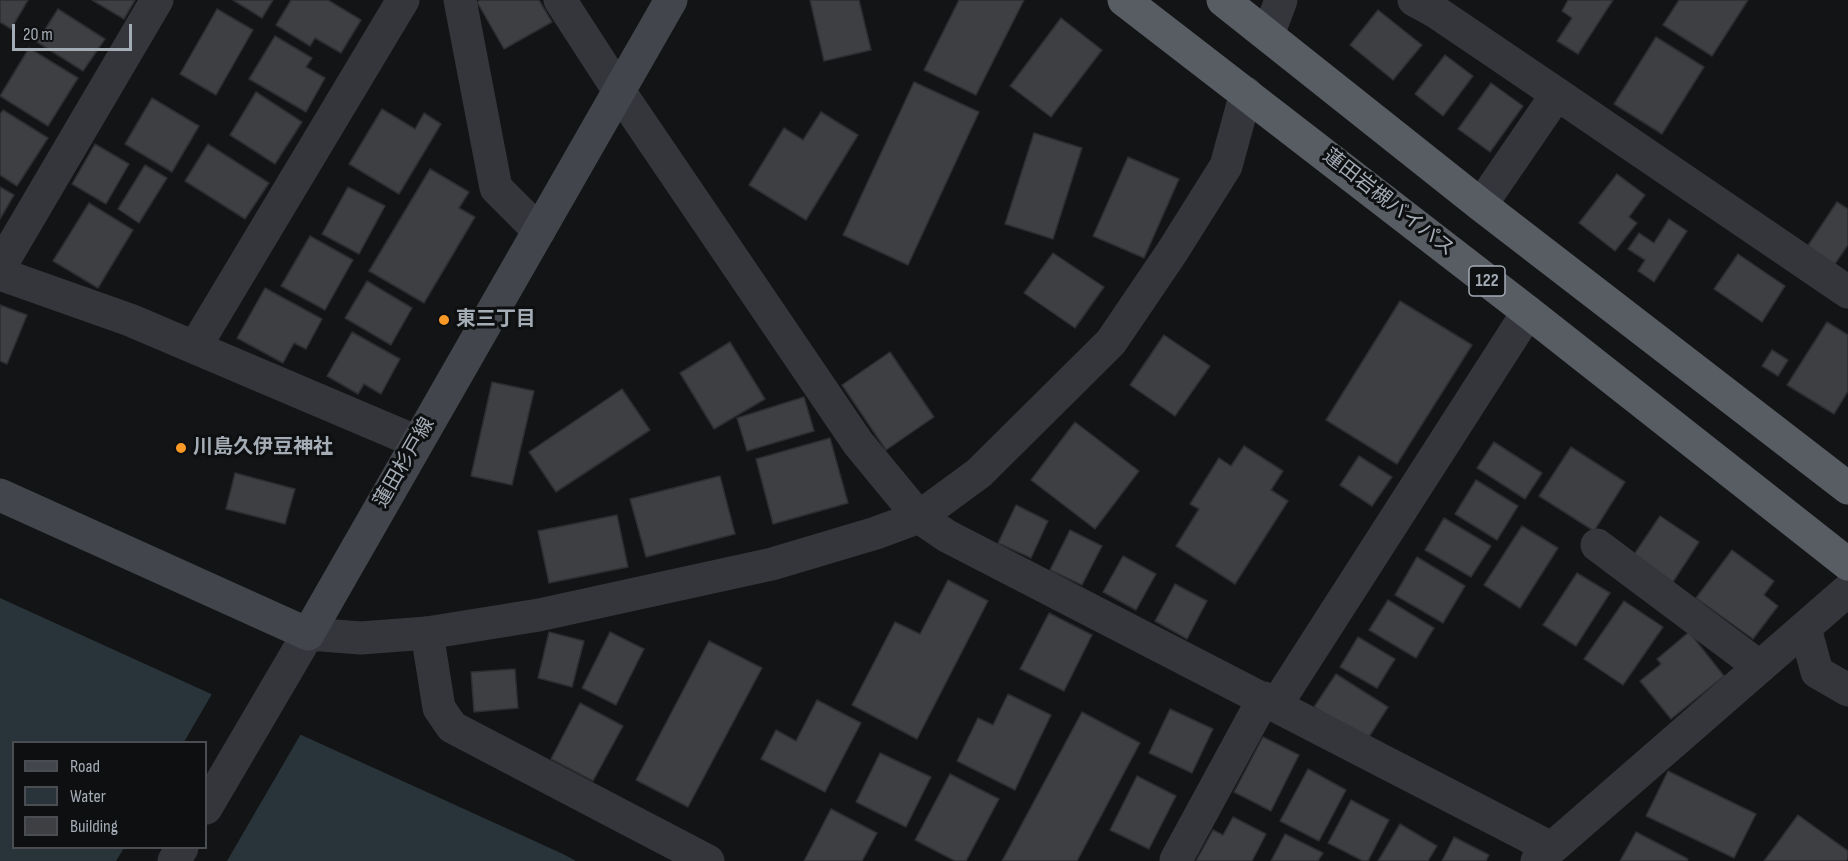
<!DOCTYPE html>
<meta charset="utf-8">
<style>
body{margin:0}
#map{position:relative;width:1848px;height:861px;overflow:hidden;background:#131415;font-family:"Sofia Sans Condensed",sans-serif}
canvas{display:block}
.legend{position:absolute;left:12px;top:741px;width:195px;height:108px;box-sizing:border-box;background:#0e0f10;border:2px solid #4a4e52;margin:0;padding:8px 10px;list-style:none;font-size:18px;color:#a4acb6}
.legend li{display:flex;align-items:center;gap:12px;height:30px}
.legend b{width:30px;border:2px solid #4a4e52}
.scale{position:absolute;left:12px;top:24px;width:120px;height:27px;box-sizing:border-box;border:3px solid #a4acb6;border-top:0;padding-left:8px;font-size:18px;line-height:21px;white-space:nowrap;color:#a4acb6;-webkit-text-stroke:4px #0e0f10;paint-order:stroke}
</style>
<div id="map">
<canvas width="1848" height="861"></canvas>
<ul class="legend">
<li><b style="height:8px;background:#42454b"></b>Road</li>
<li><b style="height:16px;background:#29343a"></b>Water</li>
<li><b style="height:16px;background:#3d3f42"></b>Building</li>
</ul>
<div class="scale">20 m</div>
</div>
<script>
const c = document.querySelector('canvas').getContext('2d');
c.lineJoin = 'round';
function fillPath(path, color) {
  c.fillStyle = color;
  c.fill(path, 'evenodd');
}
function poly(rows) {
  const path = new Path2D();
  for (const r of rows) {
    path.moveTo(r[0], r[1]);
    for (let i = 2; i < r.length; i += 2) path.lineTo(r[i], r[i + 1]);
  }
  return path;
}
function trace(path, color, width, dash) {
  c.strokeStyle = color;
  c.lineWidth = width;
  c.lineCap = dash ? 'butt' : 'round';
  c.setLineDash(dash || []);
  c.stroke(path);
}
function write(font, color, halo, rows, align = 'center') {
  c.font = font + ' "Sofia Sans Condensed","Noto Sans JP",sans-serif';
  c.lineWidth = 6;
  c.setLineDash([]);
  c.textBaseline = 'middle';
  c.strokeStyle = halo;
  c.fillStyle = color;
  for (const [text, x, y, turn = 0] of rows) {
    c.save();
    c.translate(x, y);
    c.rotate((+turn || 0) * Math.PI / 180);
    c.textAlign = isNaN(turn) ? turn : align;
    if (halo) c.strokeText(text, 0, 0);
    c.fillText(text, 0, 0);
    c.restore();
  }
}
const water = poly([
 [0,598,563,854,576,861,0,861],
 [14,742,206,742,206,848,14,848]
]);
const pier = poly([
 [213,692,302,732,227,861,116,861,124,848,206,848,206,742,184,742]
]);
const building = poly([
 [0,0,28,0,11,29,0,22,0,0],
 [92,0,135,0,124,19,92,0],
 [233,0,273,0,262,18,233,0],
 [291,0,328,0,361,20,341,53,315,38,310,46,276,25,291,0],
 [480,0,539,0,552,22,504,49,477,2,480,0],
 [810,0,859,0,871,50,824,61,810,0],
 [959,0,1024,0,976,95,924,70,959,0],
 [1568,0,1613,0,1578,54,1557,41,1572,18,1562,11,1568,0],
 [1679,0,1748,0,1712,56,1663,25,1679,0],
 [58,9,105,39,83,71,37,42,58,9],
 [217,9,253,30,216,95,180,74,217,9],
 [1378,10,1422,45,1393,80,1350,45,1378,10],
 [1061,18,1102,50,1051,117,1010,86,1061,18],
 [275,36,312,58,306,67,325,78,306,112,249,79,275,36],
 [1656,37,1704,67,1662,134,1614,104,1656,37],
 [29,48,78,78,48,126,0,96,29,48],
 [1445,55,1473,76,1443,116,1415,94,1445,55],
 [914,82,979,112,908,265,843,235,914,82],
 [1491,83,1523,106,1490,152,1458,129,1491,83],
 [256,92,302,122,275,164,230,135,256,92],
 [152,98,199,126,172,172,125,144,152,98],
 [382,109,415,129,424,113,441,124,399,194,349,164,382,109],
 [3,110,48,138,17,186,0,175,0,114,3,110],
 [821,112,858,135,806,220,749,185,784,128,803,140,821,112],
 [1034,133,1082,148,1053,239,1005,224,1034,133],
 [95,144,129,164,106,204,72,184,95,144],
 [208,144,269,183,245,219,185,181,208,144],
 [1128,157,1179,179,1144,258,1093,236,1128,157],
 [145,165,167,178,139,223,118,209,145,165],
 [430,169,469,192,459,208,475,217,424,303,369,271,430,169],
 [1617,174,1645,195,1629,217,1637,223,1615,251,1579,223,1617,174],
 [0,187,14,195,0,219,0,187],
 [348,187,385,206,359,254,322,234,348,187],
 [1837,202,1848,209,1848,245,1830,271,1803,253,1837,202],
 [89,203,133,230,98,288,53,261,89,203],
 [1669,219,1687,231,1654,282,1638,271,1645,260,1628,249,1639,233,1654,243,1669,219],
 [310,236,353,260,325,310,281,286,310,236],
 [1053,253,1104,287,1075,328,1024,293,1053,253],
 [1738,254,1785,286,1762,322,1714,289,1738,254],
 [367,281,412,308,391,345,345,318,367,281],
 [265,288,322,319,306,349,294,343,283,363,237,338,265,288],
 [1400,301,1472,345,1397,464,1326,420,1400,301],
 [0,305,27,315,7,364,0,361,0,305],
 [1827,322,1848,335,1848,391,1834,414,1787,385,1827,322],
 [352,332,400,359,381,394,364,384,358,394,327,376,352,332],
 [1164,335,1210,366,1175,416,1130,385,1164,335],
 [730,342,765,399,714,429,680,373,730,342],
 [1772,350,1788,360,1778,376,1762,366,1772,350],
 [890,352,934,417,886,450,842,385,890,352],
 [492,382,534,391,512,485,471,476,492,382],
 [622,389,650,430,556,492,529,452,622,389],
 [804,397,814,431,747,451,737,418,804,397],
 [1075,422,1139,471,1095,529,1031,480,1075,422],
 [830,438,848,503,773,524,756,459,830,438],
 [1494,442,1542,473,1525,499,1477,468,1494,442],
 [1244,446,1283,471,1271,490,1288,501,1235,584,1176,546,1199,509,1190,504,1219,458,1231,466,1244,446],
 [1571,447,1625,482,1594,531,1539,496,1571,447],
 [1359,456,1392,477,1372,506,1340,485,1359,456],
 [235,473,295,489,285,524,226,509,235,473],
 [720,476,735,534,646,557,630,499,720,476],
 [1476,480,1518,506,1497,540,1455,514,1476,480],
 [1016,505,1048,521,1031,558,998,543,1016,505],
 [617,515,628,567,549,583,538,531,617,515],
 [1660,516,1699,542,1673,582,1633,556,1660,516],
 [1444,518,1491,546,1471,577,1425,550,1444,518],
 [1522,526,1558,548,1520,608,1484,585,1522,526],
 [1070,530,1102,546,1082,585,1050,570,1070,530],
 [1732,550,1774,581,1764,595,1778,606,1753,639,1696,598,1732,550],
 [1123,556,1156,574,1136,610,1103,592,1123,556],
 [1417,557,1465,586,1443,623,1395,595,1417,557],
 [1577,573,1610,593,1576,646,1543,625,1577,573],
 [948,580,988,601,917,739,852,705,895,622,920,634,948,580],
 [1175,584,1207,601,1187,639,1155,621,1175,584],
 [1388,600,1434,628,1416,658,1369,630,1388,600],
 [1624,601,1663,627,1623,685,1584,659,1624,601],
 [1049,613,1092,635,1064,691,1020,669,1049,613],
 [549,632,584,641,572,687,538,678,549,632],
 [610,632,644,649,616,705,582,688,610,632],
 [1689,632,1724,676,1671,719,1640,681,1661,664,1657,659,1689,632],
 [1358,637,1395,659,1377,688,1340,667,1358,637],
 [709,641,762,668,688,807,636,780,709,641],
 [515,669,518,708,474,712,471,672,515,669],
 [1336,674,1388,707,1367,740,1314,707,1336,674],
 [1008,694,1051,715,1015,790,957,761,978,718,993,725,1008,694],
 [817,700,861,723,825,792,761,759,776,730,796,741,817,700],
 [580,703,623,726,593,781,551,759,580,703],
 [1170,709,1213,729,1192,773,1149,753,1170,709],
 [1082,712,1140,743,1077,861,1002,861,1082,712],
 [1263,737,1299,755,1271,811,1234,792,1263,737],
 [880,753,931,777,906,827,856,802,880,753],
 [1308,769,1346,790,1319,841,1280,821,1308,769],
 [1668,771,1756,814,1734,858,1646,816,1668,771],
 [950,774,999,799,966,861,955,861,915,840,950,774],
 [1137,776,1176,796,1149,849,1110,830,1137,776],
 [1351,800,1389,820,1368,861,1363,861,1328,843,1351,800],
 [831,809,877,833,862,861,804,861,831,809],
 [1798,815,1848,851,1848,858,1846,861,1764,861,1798,815],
 [1233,817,1266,834,1252,861,1196,861,1213,830,1223,835,1233,817],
 [1400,824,1437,846,1428,861,1378,861,1400,824],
 [1636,832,1688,859,1687,861,1620,861,1636,832],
 [1285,834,1323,853,1318,861,1271,861,1285,834],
 [1454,837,1489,855,1486,861,1442,861,1454,837]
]);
const minor = poly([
 [460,0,496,188,539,231],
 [560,0,619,91,858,443,919,517,947,536,1551,848],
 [1414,0,1436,12,1557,94,1848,292],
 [1481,205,1557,94],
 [0,267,157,0],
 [0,274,130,320,417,442],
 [195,347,403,0],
 [1597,545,1760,667],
 [1805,628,1817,672,1848,690],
 [427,633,439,708,452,727,708,861],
 [1276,705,1528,312],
 [1177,861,1176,860,1264,698],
 [1537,861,1848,590]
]);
const tertiary = poly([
 [1268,35,1281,0],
 [206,808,308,634,361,638,427,633,539,615,772,564,876,533,919,517,979,473,1111,342,1172,252,1226,166,1246,93],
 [174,861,182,848]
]);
const secondary = poly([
 [0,495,308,634,671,0]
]);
const trunk = poly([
 [1124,0,1528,312,1848,564],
 [1223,0,1481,205,1848,488]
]);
const markers = [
 [444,320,6,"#fb9926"],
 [181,448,6,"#fb9926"]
];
const shields = [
 [1487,281,36]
];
const shieldNames = [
 ["122",1487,281]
];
const streetNames = [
 ["蓮田岩槻バイパス",1388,203,38],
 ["蓮田杉戸線",405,463,-60]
];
const poiNames = [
 ["東三丁目",456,320],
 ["川島久伊豆神社",193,448]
];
fillPath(water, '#29343a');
fillPath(pier, '#131415');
fillPath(building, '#3d3f42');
trace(building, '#2d2e31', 1.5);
trace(minor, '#34363b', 33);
trace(tertiary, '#34363b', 33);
trace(secondary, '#42454b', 33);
trace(trunk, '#585c63', 33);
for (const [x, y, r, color] of markers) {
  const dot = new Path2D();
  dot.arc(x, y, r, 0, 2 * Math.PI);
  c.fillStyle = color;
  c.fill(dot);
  trace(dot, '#0e0f10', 2);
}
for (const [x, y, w] of shields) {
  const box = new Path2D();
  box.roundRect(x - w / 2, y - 15, w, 30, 4.5);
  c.fillStyle = '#0e0f10';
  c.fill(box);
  trace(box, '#a4acb6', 1.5);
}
write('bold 18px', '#a4acb6', null, shieldNames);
write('20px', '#a4acb6', '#0e0f10', streetNames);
write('bold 20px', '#a4acb6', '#0e0f10', poiNames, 'left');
</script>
